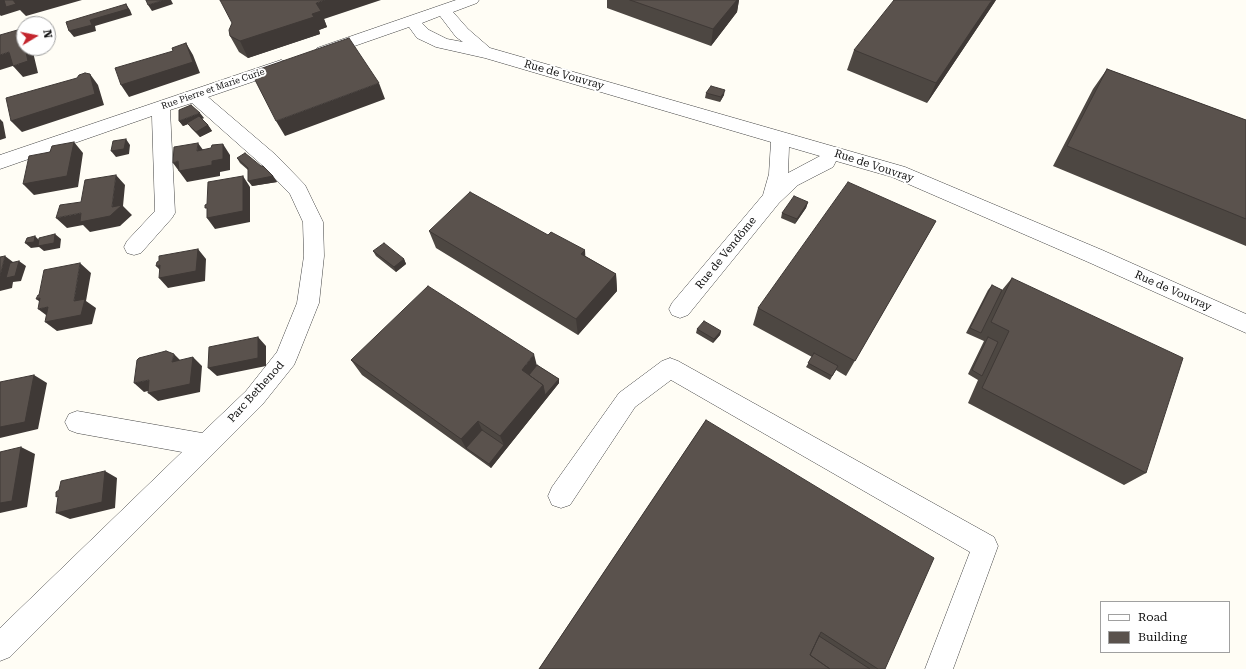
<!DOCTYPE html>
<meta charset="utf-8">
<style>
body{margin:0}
#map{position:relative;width:1246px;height:669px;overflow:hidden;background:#fffdf5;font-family:"Roboto Serif",serif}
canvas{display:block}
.legend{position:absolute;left:1100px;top:601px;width:130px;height:52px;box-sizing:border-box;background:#fff;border:1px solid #a0a0a0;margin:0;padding:5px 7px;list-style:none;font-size:12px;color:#111}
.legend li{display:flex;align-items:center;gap:8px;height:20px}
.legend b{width:20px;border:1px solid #a0a0a0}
.north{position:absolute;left:16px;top:16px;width:40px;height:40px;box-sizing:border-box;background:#fff;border:1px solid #a0a0a0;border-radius:50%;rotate:80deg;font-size:11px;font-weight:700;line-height:16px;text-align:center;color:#111}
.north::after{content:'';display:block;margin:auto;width:14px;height:18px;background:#c4262e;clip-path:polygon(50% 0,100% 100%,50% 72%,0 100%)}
</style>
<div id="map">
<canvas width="1246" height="669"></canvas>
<ul class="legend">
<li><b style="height:5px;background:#fff"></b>Road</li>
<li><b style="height:11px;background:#5a524d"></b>Building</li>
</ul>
<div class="north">N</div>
</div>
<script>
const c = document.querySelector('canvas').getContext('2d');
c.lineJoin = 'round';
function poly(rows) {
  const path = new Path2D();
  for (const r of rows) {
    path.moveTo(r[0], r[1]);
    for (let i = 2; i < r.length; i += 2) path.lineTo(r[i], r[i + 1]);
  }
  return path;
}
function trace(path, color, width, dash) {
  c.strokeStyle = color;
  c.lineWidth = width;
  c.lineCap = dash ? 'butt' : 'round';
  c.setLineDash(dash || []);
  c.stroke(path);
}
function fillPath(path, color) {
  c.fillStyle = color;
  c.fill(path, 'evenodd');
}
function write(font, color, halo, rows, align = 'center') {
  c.font = font + ' "Roboto Serif",serif';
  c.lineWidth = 4;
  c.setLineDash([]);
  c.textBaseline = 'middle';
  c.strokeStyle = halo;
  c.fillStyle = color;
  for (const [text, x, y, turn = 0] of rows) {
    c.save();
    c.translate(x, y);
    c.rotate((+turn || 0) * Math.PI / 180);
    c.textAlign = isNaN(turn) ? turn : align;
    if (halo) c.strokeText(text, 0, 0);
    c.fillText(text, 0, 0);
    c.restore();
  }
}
const minor = poly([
 [456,0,479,0,477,3,453,12,468,29,490,48,905,167,1102,250,1246,314,1246,333,1088,262,892,177,836,161,833,167,798,185,779,203,688,315,680,318,672,315,669,309,672,303,763,195,769,174,771,142,485,58,436,47,417,38,409,27,323,57,317,56,315,52,317,48,456,0],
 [440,16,456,37,463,42,447,39,429,30,422,23,440,16],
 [789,147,820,156,788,173,789,147],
 [281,60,287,62,289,66,287,70,208,97,276,155,305,185,323,222,324,256,319,303,297,358,294,365,262,405,10,657,0,661,0,628,182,452,77,433,69,430,65,422,69,414,77,411,202,433,246,391,277,352,297,303,304,256,303,222,290,194,262,165,192,103,170,110,175,213,172,218,141,253,134,255,127,253,124,247,127,241,155,211,152,116,0,169,0,155,281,60],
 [670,358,678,361,994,537,998,546,953,669,925,669,970,552,671,380,635,407,570,505,561,508,552,505,548,496,552,487,619,393,662,361,670,358]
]);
const wall = poly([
 [607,0,739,0,737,12,711,46,607,8],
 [996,0,927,103,847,70,854,50],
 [324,19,327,27,319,30,320,34,248,58,239,52,230,36,232,23],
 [1107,69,1246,120,1246,246,1053,166,1093,89],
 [706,93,724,95,720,102,705,98],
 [204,118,202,119,208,125,212,131,200,137,191,128,188,124,183,126,179,121],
 [237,158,261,166,273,176,277,182,252,186,248,170,240,163],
 [808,202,806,208,795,224,781,218,782,213],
 [936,221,846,376,836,370,830,380,806,367,812,357,753,325,758,308],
 [429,231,548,235,585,250,585,256,616,274,617,291,578,335,436,248],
 [373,251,404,259,406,264,396,272,376,256],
 [1012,278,1146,473,1124,485,968,403,978,380,968,374,984,341,966,333,988,290,992,285,1002,290],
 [697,329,721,331,720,335,713,343,696,333],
 [351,360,537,365,559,379,559,383,491,468,362,375],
 [706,420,885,669,539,669]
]);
const shadedWall = poly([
 [0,0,82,0,26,16,20,10,1,16,0,15],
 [164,0,171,0,173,4,152,11,148,5],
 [325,0,381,0,324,19,327,27,319,30,320,34,248,58,240,41,312,14,316,3],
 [737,0,739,0,737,12,711,46,713,29],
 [992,0,996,0,927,103,936,83],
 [126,4,130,10,132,15,95,26,96,31,74,37,69,31,90,20],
 [21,29,24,33,24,43],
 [186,43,193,55,200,73,129,97,121,85],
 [25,48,32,48,38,73,23,77,13,66],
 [9,52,19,64,0,70,0,55],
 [90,74,98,85,104,105,22,132,11,121],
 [379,83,385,99,285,136,276,121],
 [725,90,724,95,720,102,721,97],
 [200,113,204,118,188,124,187,123,188,124,183,126,179,121],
 [0,119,3,122,6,138,0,140],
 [208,125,212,131,200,137,196,132],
 [126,139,130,145,129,154,116,157,111,151],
 [74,142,83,153,78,187,34,195,23,184],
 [198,143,206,154,197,151],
 [223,144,230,155,230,170,220,172,220,176,187,182,173,163,178,161,212,161],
 [116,175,125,185,123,206,132,215,120,226,90,232,83,225,67,228,56,218,112,207],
 [243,176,250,187,250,222,215,229,207,218],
 [273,176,277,182,252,186,248,181],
 [808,202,806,208,795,224,797,219],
 [55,234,61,239,60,248,44,251,39,247,31,248,25,243,35,236,41,242],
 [198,249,206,259,205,281,168,288,159,278],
 [585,250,586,268,581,254],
 [5,256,17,265,19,261,26,266,21,281,13,282,12,288,0,291,0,276],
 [404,259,406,264,396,272,394,267],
 [80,263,91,273,86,301,96,308,92,324,57,331,45,322,74,301],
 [160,265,166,276,156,266],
 [616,274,617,291,578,335,576,319],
 [40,298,49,308,50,318,38,309,47,307,36,299],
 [721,331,720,335,713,343,714,339],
 [258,337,266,346,266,366,217,376,208,368],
 [174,354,183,363,172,362],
 [534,354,538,370,527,383,522,370],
 [193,357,202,366,200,392,158,401,148,393],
 [34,375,47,383,38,429,0,438,0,427],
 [559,379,559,383,491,468,489,464,504,445,500,436,543,385],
 [149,380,160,388,144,392,134,383],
 [478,421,484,434,466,448,468,452,461,439],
 [21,447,35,454,27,507,0,513,0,503],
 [105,471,117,478,115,508,70,519,56,513]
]);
const building = poly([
 [4,0,13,0,16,4,6,7,4,0],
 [146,0,164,0,148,5,146,0],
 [220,0,325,0,316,3,321,11,312,14,314,17,240,41,230,36,229,30,232,23,220,0],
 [630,0,737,0,713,29,630,0],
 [894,0,992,0,936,83,854,50,894,0],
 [126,4,128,9,90,20,92,25,69,31,66,22,126,4],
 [21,29,24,43,24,48,25,48,28,61,13,66,9,52,0,55,0,35,21,29],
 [349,38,379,83,276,121,251,72,349,38],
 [186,43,193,62,121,85,115,68,173,51,172,48,186,43],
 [1107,69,1246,120,1246,219,1067,146,1107,69],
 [85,73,90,74,95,94,11,121,6,98,77,78,79,75,85,73],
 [711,86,725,90,721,97,706,93,711,86],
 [191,105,200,113,179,121,179,110,191,105],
 [199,116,208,125,196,132,187,123,199,116],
 [126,139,124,149,111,151,113,141,126,139],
 [74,142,67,176,23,184,29,156,50,152,52,146,74,142],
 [198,143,197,151,211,148,212,145,223,144,223,159,212,161,212,165,179,171,178,161,173,163,174,147,198,143],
 [245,153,261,166,263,166,273,176,248,181,248,168,237,158,245,153],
 [116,175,112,207,122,205,110,216,80,222,81,213,56,218,60,205,81,202,85,180,116,175],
 [243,176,243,211,207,218,207,208,205,208,205,205,207,204,208,182,243,176],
 [848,182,936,221,855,361,758,308,848,182],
 [470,192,548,235,551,232,585,250,581,254,616,274,576,319,429,231,470,192],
 [794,196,808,202,797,219,782,213,794,196],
 [55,234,54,243,38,246,39,238,55,234],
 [35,236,34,242,25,243,27,238,35,236],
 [384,243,404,259,394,267,373,251,384,243],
 [198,249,196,271,159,278,160,265,156,266,157,262,159,261,159,256,198,249],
 [5,256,0,276,0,257,5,256],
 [19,261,15,276,6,278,10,263,19,261],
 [80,263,74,301,85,299,81,315,45,322,48,307,38,309,40,298,36,299,38,295,39,295,44,270,80,263],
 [1012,278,1183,358,1146,473,982,388,1009,331,991,322,1012,278],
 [992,285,1002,290,981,333,970,328,992,285],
 [428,286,534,354,522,370,543,385,500,436,478,421,461,439,351,360,428,286],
 [704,321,721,331,714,339,697,329,704,321],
 [258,337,258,358,208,368,209,347,258,337],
 [988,337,998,342,982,376,972,370,988,337],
 [166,351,174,354,172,362,193,357,190,384,148,393,149,380,134,383,137,360,139,358,166,351],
 [814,353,838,366,832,376,808,363,814,353],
 [537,365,559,379,545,395,543,385,529,375,537,365],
 [34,375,25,422,0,427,0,382,34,375],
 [706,420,934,558,885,669,878,669,821,632,810,655,830,669,539,669,706,420],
 [482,430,504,445,489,464,466,448,482,430],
 [21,447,12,501,0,503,0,452,21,447],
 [105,471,102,502,56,513,58,496,56,497,56,492,59,490,61,481,105,471],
 [819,636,870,669,830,669,810,655,819,636]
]);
const farStreetnames = [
 ["Rue Pierre et Marie Curie",213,89,-19]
];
const streetNames = [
 ["Rue de Vouvray",564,75,16],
 ["Rue de Vouvray",874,166,18],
 ["Rue de Vendôme",726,253,-51],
 ["Rue de Vouvray",1173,291,24],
 ["Parc Bethenod",256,392,-48]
];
trace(minor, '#444', 1);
fillPath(minor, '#fff');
fillPath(wall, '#4d4742');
fillPath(shadedWall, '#3f3936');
fillPath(building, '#5a524d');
trace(building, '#3f3936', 1);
write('9px', '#111', '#fff', farStreetnames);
write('11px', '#111', '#fff', streetNames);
</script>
